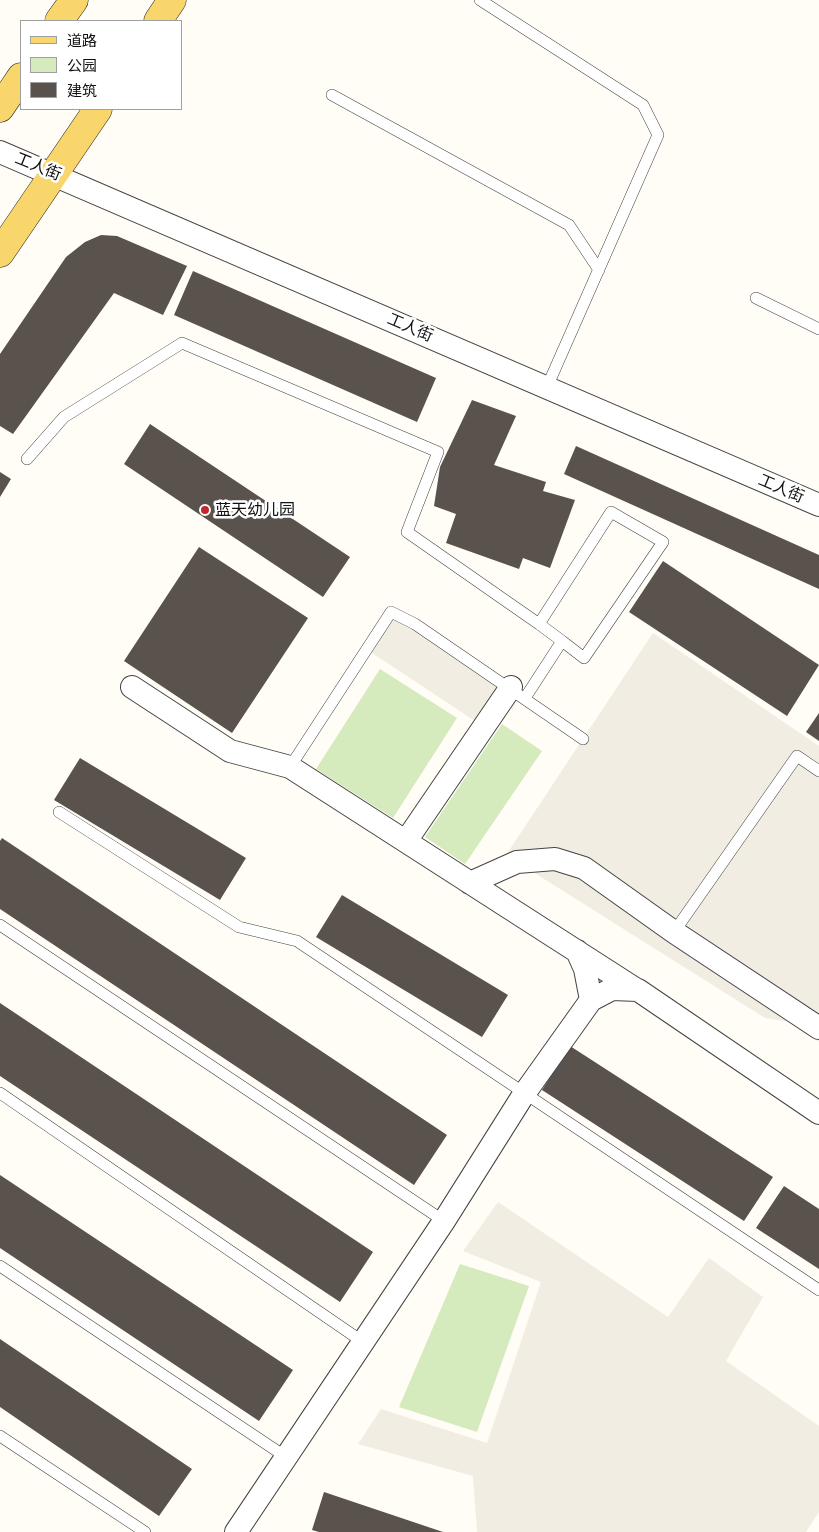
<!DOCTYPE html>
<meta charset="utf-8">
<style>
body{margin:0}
#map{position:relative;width:819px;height:1532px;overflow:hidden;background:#fffdf5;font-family:Merriweather,"Noto Sans SC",serif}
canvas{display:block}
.legend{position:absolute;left:20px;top:20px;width:162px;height:90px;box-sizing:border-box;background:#fff;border:1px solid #a0a0a0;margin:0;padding:6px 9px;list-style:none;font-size:15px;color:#111}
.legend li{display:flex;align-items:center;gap:10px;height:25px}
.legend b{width:25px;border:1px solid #a0a0a0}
</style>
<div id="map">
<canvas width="819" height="1532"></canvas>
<ul class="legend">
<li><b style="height:6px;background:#f9d66b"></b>道路</li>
<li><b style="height:14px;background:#d5ebbd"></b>公园</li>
<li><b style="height:14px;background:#5a524d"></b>建筑</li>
</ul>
</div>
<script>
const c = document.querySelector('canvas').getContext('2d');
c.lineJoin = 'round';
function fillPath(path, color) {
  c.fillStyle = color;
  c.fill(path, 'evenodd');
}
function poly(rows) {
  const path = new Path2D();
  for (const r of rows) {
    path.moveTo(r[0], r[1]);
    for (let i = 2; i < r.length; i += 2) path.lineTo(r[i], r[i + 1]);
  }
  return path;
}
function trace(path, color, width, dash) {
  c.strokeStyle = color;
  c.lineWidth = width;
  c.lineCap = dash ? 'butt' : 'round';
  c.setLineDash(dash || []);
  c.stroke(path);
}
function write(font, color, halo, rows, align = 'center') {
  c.font = font + ' Merriweather,"Noto Sans SC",serif';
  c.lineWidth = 5;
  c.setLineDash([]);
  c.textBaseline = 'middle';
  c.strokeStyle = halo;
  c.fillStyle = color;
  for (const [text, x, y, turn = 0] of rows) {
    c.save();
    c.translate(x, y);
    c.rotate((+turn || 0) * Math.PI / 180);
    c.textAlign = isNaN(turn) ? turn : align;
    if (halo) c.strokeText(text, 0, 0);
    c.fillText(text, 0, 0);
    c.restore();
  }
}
const green = poly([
 [380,669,457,718,393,818,316,769],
 [502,724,542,751,465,864,425,837],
 [460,1264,529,1286,477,1432,399,1407]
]);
const plaza = poly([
 [391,612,511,687,484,727,366,649],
 [653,633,819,746,819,1042,789,1022,765,1018,506,855],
 [498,1202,668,1317,709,1258,763,1297,726,1361,819,1426,819,1512,806,1532,477,1532,473,1476,358,1444,381,1409,487,1443,541,1282,463,1251]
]);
const building = poly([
 [101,235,117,236,187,266,163,315,114,293,13,434,0,426,0,354,66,257,85,242],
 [193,271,436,378,417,422,174,315],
 [472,400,516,416,494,465,546,482,543,491,575,500,550,568,523,558,519,569,446,543,456,514,434,506,440,467],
 [150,424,350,557,323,597,124,464],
 [576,446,819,555,819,589,564,474],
 [0,472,11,479,0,497],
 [199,547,308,618,232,733,124,661],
 [663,561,819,665,787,716,629,612],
 [819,713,819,741,806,732],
 [80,758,246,858,220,900,54,800],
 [2,838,447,1135,414,1185,0,909,0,841],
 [342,895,508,995,482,1037,316,937],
 [0,1003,373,1252,340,1302,0,1076],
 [570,1046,773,1177,744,1221,542,1090],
 [0,1175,293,1370,259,1421,0,1248],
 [784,1186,819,1209,819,1269,756,1228],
 [0,1339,192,1469,159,1516,0,1407],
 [324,1492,443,1532,319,1532,312,1530]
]);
const service = poly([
 [480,0,643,105,658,135,547,387],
 [332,95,569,225,599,270],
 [756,298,819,329],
 [27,459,64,417,182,343,438,452,407,532,539,624],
 [525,698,562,641,584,658,663,542,611,512,539,624,562,641],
 [290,767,391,612,415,624,583,739],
 [59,812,239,927,297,941,819,1290],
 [0,925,444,1221],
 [674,932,797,756,819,771],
 [0,1093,363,1342],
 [0,1266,286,1457],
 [0,1436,145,1532]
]);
const minor = poly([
 [0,152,819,505],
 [132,687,230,751,290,767,637,990],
 [406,841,511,687],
 [470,883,517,862,555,859,584,868,674,932,819,1028],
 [577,951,585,969,591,1000],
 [236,1532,444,1221,524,1094,591,1000,612,989,638,990,819,1113]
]);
const primary = poly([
 [59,21,74,0],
 [158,21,172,0],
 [0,108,21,77],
 [0,253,98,109]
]);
const markers = [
 [205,510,5,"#c4262e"]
];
const streetNames = [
 ["工人街",38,167,22],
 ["工人街",410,328,23],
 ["工人街",781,489,23]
];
const poiNames = [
 ["蓝天幼儿园",215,510]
];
fillPath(green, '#d5ebbd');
fillPath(plaza, '#f1ede2');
fillPath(building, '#5a524d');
trace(service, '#444', 12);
trace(minor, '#444', 24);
trace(primary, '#222', 29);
trace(service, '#fff', 11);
trace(minor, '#fff', 22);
trace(primary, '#f9d66b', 28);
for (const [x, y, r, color] of markers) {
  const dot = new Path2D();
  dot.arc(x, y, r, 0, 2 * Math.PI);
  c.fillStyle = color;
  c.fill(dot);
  trace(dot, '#fff', 2);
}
write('16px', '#111', '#fff', streetNames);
write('16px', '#111', '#fff', poiNames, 'left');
</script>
